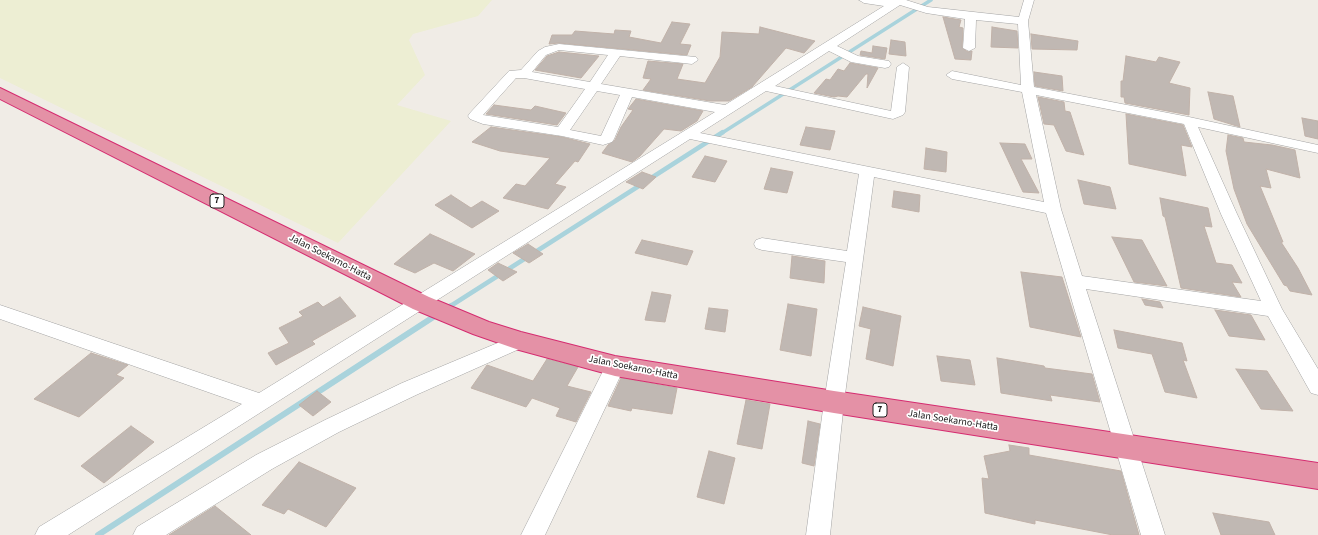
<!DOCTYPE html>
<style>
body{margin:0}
canvas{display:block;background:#f0ece6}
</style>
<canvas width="1318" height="535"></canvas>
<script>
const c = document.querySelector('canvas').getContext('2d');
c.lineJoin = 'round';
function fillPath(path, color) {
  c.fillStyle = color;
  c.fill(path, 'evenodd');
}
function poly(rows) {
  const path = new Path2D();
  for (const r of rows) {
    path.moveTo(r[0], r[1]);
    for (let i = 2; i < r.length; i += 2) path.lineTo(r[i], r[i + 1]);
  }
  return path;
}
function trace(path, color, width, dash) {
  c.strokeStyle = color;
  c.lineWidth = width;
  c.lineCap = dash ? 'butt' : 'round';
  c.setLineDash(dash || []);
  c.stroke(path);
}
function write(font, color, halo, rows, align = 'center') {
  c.font = font + ' "Source Sans 3",sans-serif';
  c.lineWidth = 3.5;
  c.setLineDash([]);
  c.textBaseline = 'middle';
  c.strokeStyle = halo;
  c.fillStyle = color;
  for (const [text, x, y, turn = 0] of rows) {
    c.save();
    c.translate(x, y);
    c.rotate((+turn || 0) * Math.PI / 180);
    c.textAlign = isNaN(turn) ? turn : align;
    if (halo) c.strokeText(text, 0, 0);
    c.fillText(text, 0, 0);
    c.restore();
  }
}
const farmland = poly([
 [0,0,492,0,478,16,413,34,409,40,425,75,397,105,451,121,338,243,0,78]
]);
const streamFar2 = poly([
 [722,133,931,0]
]);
const streamFar1 = poly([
 [648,180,723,132],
 [449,307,642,184]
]);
const stream = poly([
 [446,309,451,306],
 [98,535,438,314]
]);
const building = poly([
 [943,17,961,20,959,27,963,28,962,48,968,52,972,51,971,60,955,59,943,17],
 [672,22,690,24,680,44,691,45,687,55,559,43,549,44,552,35,572,35,575,31,614,34,615,30,631,31,629,37,661,43,672,22],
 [760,27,815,41,804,53,786,48,752,87,729,101,710,101,643,90,651,79,643,78,648,61,683,64,677,79,705,83,720,57,722,32,759,34,760,27],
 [992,27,1017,31,1018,48,991,47,992,27],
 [1031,34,1078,41,1077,50,1032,49,1031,34],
 [891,40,905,42,906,56,889,54,891,40],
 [873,46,887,48,885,59,860,55,861,51,872,53,873,46],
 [559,52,599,56,581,78,535,70,547,56,559,52],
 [1126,56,1156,62,1159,57,1180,62,1169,83,1190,88,1189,115,1125,103,1124,97,1121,97,1121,81,1123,81,1126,56],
 [850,63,878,68,867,88,868,74,866,74,847,97,838,96,834,97,814,93,826,79,830,80,838,69,844,71,850,63],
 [1034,72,1062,76,1063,91,1035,86,1034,72],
 [1208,92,1233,96,1240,127,1214,119,1208,92],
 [1038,97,1064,102,1065,111,1070,112,1084,155,1066,151,1054,125,1044,124,1038,97],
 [636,99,703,111,697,121,681,131,664,129,640,156,632,162,602,153,608,145,615,140,621,127,633,110,628,109,636,99],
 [494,105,531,110,535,106,566,113,557,125,486,114,494,105],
 [1126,114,1183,125,1192,147,1181,145,1186,176,1129,164,1126,114],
 [1302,118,1318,121,1318,139,1305,136,1302,118],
 [491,127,562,137,590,144,578,162,575,161,555,184,566,187,548,209,503,198,516,184,525,186,550,158,500,151,472,142,491,127],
 [806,127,835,131,830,150,800,145,806,127],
 [1228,135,1243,138,1244,142,1272,145,1295,150,1300,178,1266,169,1271,188,1260,186,1283,242,1281,242,1298,268,1312,295,1290,291,1287,286,1284,285,1247,224,1234,189,1226,151,1228,135],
 [1000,143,1025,144,1032,159,1021,159,1039,193,1023,192,1000,143],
 [926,148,947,152,946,172,924,169,926,148],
 [705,156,727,161,715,182,692,177,705,156],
 [771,168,793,172,787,193,764,189,771,168],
 [642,172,656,177,643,189,626,182,642,172],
 [1078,180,1110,187,1116,209,1084,204,1078,180],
 [894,191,920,195,919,212,892,207,894,191],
 [451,195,471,208,482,201,499,211,472,228,435,205,451,195],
 [1160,198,1208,208,1212,227,1204,226,1216,263,1232,265,1242,283,1232,282,1241,297,1181,288,1165,217,1163,216,1160,198],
 [430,234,475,254,453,271,434,263,415,273,394,264,430,234],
 [1112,237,1142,240,1167,286,1134,282,1112,237],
 [642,240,693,251,687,265,635,253,642,240],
 [528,244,543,254,529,263,513,253,528,244],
 [792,256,825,261,824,283,790,278,792,256],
 [498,263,517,272,503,281,488,270,498,263],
 [1021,272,1062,277,1081,337,1030,327,1021,272],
 [652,292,671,295,665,322,645,320,652,292],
 [340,297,356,316,312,341,315,344,276,365,268,353,289,343,279,328,303,316,299,312,318,302,323,307,340,297],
 [1142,299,1160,302,1163,308,1145,305,1142,299],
 [788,304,817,309,811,356,780,350,788,304],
 [863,307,901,316,893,366,866,359,871,329,859,326,863,307],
 [709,308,728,310,725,332,705,329,709,308],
 [1215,310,1251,315,1265,340,1229,336,1215,310],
 [1114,330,1182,343,1187,361,1183,360,1197,398,1165,392,1152,354,1118,348,1114,330],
 [91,353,128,365,116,375,124,378,79,417,34,399,91,353],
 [937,356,970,360,975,385,941,381,937,356],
 [997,358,1044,366,1045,368,1092,374,1100,402,1050,395,1052,401,1001,393,997,358],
 [547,359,578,367,567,386,591,392,576,422,556,416,560,408,532,398,526,407,471,388,487,365,533,381,547,359],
 [1236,369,1267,371,1293,411,1261,409,1236,369],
 [621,378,677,388,672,414,632,408,631,411,608,406,621,378],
 [317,391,331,402,313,416,299,405,317,391],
 [746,400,770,404,762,449,737,444,746,400],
 [808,421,820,424,814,466,802,463,808,421],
 [131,426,154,442,104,483,81,466,131,426],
 [1009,445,1029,448,1029,455,1121,471,1139,535,1113,535,1035,520,1035,524,985,513,982,478,989,479,984,456,1010,451,1009,445],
 [709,451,735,458,724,504,697,497,709,451],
 [299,462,356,488,326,527,288,509,284,514,262,505,299,462],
 [215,506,251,535,169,535,215,506],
 [1213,513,1269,522,1275,535,1221,535,1213,513]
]);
const minor = poly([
 [859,0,906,0,928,7,1019,17,1024,0,1034,0,1028,21,1034,87,1189,117,1318,145,1318,153,1198,127,1237,214,1282,309,1318,369,1318,395,1311,393,1268,316,1086,289,1165,535,1141,535,1046,213,874,177,844,402,830,535,806,535,824,402,846,262,762,250,756,248,754,244,756,240,762,238,847,251,859,174,690,139,68,535,35,535,39,527,242,404,0,319,0,305,259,393,715,112,632,97,614,139,612,142,603,145,562,136,483,124,470,119,468,116,470,113,509,71,521,70,538,51,545,47,559,44,696,57,698,60,692,64,620,56,601,84,725,105,884,6,864,3,859,0],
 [900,5,926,13,965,19,963,48,969,51,975,48,976,20,1018,24,1021,85,952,71,946,75,952,79,1022,92,1044,202,700,133,766,91,893,119,903,115,905,112,909,67,903,63,897,67,891,111,775,86,829,51,851,62,885,68,889,67,891,64,889,61,858,56,837,46,900,5],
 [559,50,608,55,590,82,532,72,546,55,559,50],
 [516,78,524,78,585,89,558,127,483,115,516,78],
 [597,91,620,95,601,136,570,130,597,91],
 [1036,95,1184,124,1221,214,1261,301,1082,276,1061,209,1036,95],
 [519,334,526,336,528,341,526,346,416,395,339,432,272,469,166,535,133,535,137,527,256,455,325,420,402,383,519,334],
 [615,358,622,361,625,366,545,535,521,535,608,361,615,358]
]);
const highway = poly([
 [0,88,429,297,489,322,521,332,615,356,834,391,1318,463,1318,489,834,413,615,376,519,350,473,334,413,309,0,99,0,88]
]);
const shields = [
 [217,201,14],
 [880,410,14]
];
const shieldNames = [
 ["7",217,201],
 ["7",880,410]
];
const streetNames = [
 ["Jalan Soekarno-Hatta",330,258,27],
 ["Jalan Soekarno-Hatta",633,368,11],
 ["Jalan Soekarno-Hatta",953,421,9]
];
fillPath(farmland, '#edeed3');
trace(streamFar2, '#a9d3dc', 3.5);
trace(streamFar1, '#a9d3dc', 4.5);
trace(stream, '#a9d3dc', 6);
fillPath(building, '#c0b8b3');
trace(building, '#c1b2a9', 1);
trace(minor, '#a4a4a4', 1);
trace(highway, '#d52c70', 2);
fillPath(minor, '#fff');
fillPath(highway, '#e491a6');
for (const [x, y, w] of shields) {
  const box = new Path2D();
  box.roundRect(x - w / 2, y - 7, w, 14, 3);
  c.fillStyle = '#fff';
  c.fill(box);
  trace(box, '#202020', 1);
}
write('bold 9px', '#202020', null, shieldNames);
write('10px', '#202020', '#fff', streetNames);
</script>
